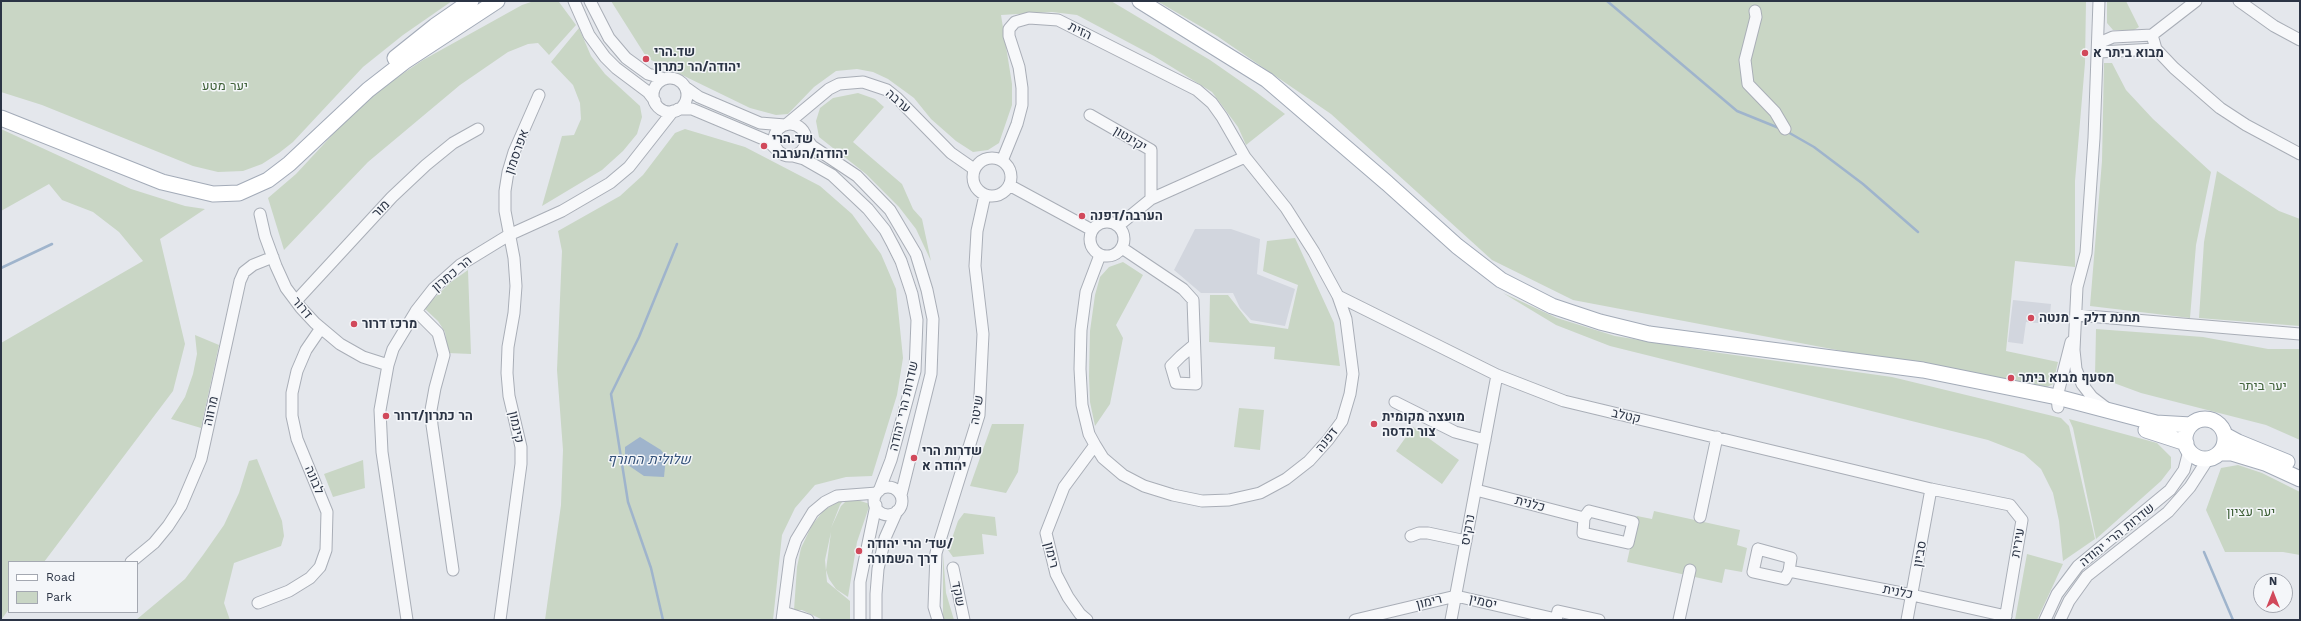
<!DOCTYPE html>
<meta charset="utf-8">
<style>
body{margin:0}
#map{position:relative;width:2301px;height:621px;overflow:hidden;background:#e4e7ec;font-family:"Work Sans",sans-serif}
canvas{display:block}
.frame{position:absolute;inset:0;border:2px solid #2b3445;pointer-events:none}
.legend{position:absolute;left:8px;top:561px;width:130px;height:52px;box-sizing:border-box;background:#f4f6f9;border:1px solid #a4a8b1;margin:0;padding:5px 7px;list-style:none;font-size:12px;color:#2b3445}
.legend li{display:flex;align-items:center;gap:8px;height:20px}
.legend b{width:20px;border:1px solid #a4a8b1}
.north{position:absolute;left:2253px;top:573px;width:40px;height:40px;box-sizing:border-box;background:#f4f6f9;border:1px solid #a4a8b1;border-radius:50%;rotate:0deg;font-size:11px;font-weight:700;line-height:16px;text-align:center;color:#2b3445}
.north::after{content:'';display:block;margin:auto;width:14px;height:18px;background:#d1495b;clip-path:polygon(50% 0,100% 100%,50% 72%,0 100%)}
</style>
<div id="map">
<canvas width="2301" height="621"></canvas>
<div class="frame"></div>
<ul class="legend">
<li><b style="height:5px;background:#fff"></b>Road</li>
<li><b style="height:11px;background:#c9d6c5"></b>Park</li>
</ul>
<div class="north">N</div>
</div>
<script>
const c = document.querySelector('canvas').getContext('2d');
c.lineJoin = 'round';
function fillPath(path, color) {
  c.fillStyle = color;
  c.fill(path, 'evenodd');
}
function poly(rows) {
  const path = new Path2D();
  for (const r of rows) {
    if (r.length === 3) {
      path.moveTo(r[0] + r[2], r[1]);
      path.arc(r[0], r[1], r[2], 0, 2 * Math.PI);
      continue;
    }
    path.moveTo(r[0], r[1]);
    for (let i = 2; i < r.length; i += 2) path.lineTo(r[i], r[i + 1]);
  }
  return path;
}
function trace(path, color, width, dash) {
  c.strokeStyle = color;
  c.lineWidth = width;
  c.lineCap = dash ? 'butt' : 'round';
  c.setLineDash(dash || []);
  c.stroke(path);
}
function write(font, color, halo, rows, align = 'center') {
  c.font = font + ' "Work Sans",Heebo,sans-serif';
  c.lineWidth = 3;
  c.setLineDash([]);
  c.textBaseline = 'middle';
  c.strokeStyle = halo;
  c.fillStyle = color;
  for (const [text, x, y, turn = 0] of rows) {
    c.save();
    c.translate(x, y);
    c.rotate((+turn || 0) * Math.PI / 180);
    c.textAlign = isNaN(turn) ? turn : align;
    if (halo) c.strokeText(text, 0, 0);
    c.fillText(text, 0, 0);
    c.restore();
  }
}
const built = poly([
 [1195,229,1231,229,1260,239,1257,274,1295,289,1285,326,1251,320,1240,308,1233,293,1201,293,1174,270],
 [2013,300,2051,304,2049,324,2026,322,2023,344,2008,342]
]);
const green = poly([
 [1,1,452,1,403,35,363,67,293,142,279,153,262,164,243,171,218,172,193,166,42,105,1,92],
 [534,1,559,2,576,25,549,55,538,43,528,44,508,52,460,85,368,162,284,250,268,198,296,174,348,118,383,87,423,60,522,5],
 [611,1,1111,1,1210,60,1256,92,1285,114,1246,145,1238,127,1212,92,1154,56,1077,15,1052,12,1001,15,1012,84,1012,105,999,143,988,150,973,152,956,141,931,119,914,98,888,79,873,72,857,69,836,71,814,87,788,114,776,115,750,108,647,58],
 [1157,1,2086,1,2085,63,2075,181,2075,267,2015,261,2006,351,2058,362,2053,384,2043,389,1573,300,1492,260,1331,114,1217,36],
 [2107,1,2126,1,2139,27,2134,30,2113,30,2107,23],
 [579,28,591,56,605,74,640,106,642,117,637,134,623,151,602,170,542,206,562,136,574,135,581,119,580,103,573,85,551,62],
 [2104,63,2112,63,2126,90,2153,119,2211,172,2196,245,2190,318,2090,306,2102,161],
 [858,93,875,99,884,107,853,142,902,184,913,209,922,219,931,261,916,229,899,207,866,174,819,137,816,121,820,108,833,98],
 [1,129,131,189,185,206,205,209,160,239,185,344,173,391,44,562,9,562,9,609,1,620,1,343,143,261,119,232,93,212,62,200,49,184,1,211],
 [685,129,745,147,820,186,852,214,881,254,896,289,903,358,897,395,872,476,846,477,815,485,795,508,782,535,773,620,545,620,561,505,563,450,557,370,562,251,558,231,620,196,643,175,675,133],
 [2217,171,2279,211,2300,219,2300,326,2199,318,2204,242],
 [1295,238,1334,323,1340,366,1274,359,1275,347,1209,342,1210,295,1228,295,1250,323,1288,329,1298,285,1263,271,1267,241],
 [1123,262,1143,275,1116,325,1123,338,1110,404,1095,426,1090,402,1089,376,1090,331,1095,295,1100,277,1109,267],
 [468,270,471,354,448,353,445,332,438,321,424,308,451,282],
 [1503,293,1557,318,1615,336,1720,353,1892,377,2061,418,2069,426,2095,539,2063,561,2059,521,2053,493,2041,469,2024,454,1988,440,1610,346,1556,325],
 [2096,329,2203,337,2268,349,2300,349,2300,440,2266,425,2141,393,2095,376],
 [195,335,219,345,201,428,171,419,185,397,193,374,197,354],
 [1239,408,1264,410,1260,450,1234,447],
 [2069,419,2157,443,2171,457,2171,468,2161,481,2096,539,2073,428],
 [992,424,1024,424,1018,472,1006,493,970,486],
 [1413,427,1459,460,1442,484,1396,451],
 [257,459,282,521,284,536,281,546,234,563,224,603,230,620,136,620,185,579,203,555,224,525,239,493,249,461],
 [363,460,365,488,333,497,324,474],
 [2238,465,2262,473,2300,492,2300,555,2283,552,2225,552,2206,510,2221,468],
 [845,498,840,505,831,528,841,506,847,500,854,499,870,504,857,542,848,597,836,589,829,579,826,570,831,532,825,560,827,582,850,601,850,620,823,620,802,610,794,610,797,567,801,548,812,525,824,510],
 [1654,511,1740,530,1737,545,1747,548,1742,572,1725,569,1722,583,1627,562,1637,516,1652,519],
 [964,513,995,517,997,536,982,534,984,554,953,557,948,550,958,521],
 [943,554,946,593,954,620,943,620],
 [2027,554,2063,564,2037,620,2015,620]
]);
const water = poly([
 [640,437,661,450,666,457,664,477,644,476,625,463,625,447]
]);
const stream = poly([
 [1607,1,1737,111,1779,128],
 [1786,131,1814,147,1863,184,1918,232],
 [1,268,52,244],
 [2204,552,2233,620],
 [663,620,651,568,628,502,611,394,639,337,677,244]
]);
const minor = poly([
 [574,1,589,35,605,57,616,68,648,92,655,101],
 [590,1,609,38,626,58,648,74,665,79],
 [2099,1,2094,138,2086,253,2077,287,2074,350,2076,369,2082,384,2092,397,2105,407],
 [2239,1,2274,26,2300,40],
 [1755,11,1756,17,1745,60,1748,84,1775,112,1785,129],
 [2152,35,2156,49,2174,68,2220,108,2246,125,2300,154],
 [2099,43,2113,37,2152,35,2196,1],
 [2099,52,2156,49],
 [670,95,17],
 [685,87,699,97,760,123,785,125],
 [678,109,692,109,768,141,778,151],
 [1090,115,1151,150,1151,199],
 [790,140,16],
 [787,124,829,89,839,84,863,82,887,90,897,98,951,153,974,169],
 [806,138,812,146,857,176,890,210,916,254,927,290,933,319,931,374,901,495],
 [793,156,804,159,832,175,868,209,885,230,893,245,901,261,912,294,917,320,915,371,891,460,879,491],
 [992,177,19],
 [1002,161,1017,124,1022,105,1022,88,1019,67,1009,36,1009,29,1015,22,1029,18,1058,20,1197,90,1212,103,1222,117,1245,157],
 [1009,185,1092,230],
 [260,214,265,236,276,266,286,288,301,308,315,323,340,344,363,357,388,365],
 [1107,239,17],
 [1122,248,1183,289,1193,300,1196,384,1176,383,1171,366,1181,356,1194,345],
 [1100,255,1086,292,1081,330,1080,369,1082,405,1089,434,1095,445,1103,458,1123,475,1144,486,1173,495,1202,501,1229,500,1260,493,1286,479,1309,461,1328,440,1342,421,1350,394,1353,374,1346,319,1338,296,1314,252,1286,208,1245,157,1151,199,1118,226],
 [1338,296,1497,375,1564,401,1931,489,2010,505,2022,520,2005,620],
 [296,301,392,197,426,165,453,143,478,129],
 [416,311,438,333,444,355,435,388,431,410,432,425,453,570],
 [2076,315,2300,334],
 [1395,402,1455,432,1485,440],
 [2058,407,2057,397,2071,342],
 [888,501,14],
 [1476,490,1584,518],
 [1589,511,1633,522,1628,543,1583,533,1584,518,1589,511],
 [1700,517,1717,437],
 [1411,536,1419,533,1428,533,1466,541],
 [1758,549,1791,558,1789,571,1785,579,1753,572,1758,549],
 [131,562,154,543,168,526,181,506,201,459,240,281,244,272,253,265,273,257],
 [953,568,964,620],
 [1789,571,1912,595,2006,616],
 [258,603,289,591,310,578,320,567,326,550,327,512,297,439,292,416,292,393,297,371,306,350,321,328],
 [783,612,808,620],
 [407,620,382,452,380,410,388,365,393,349,416,311,434,288,460,265,509,235,562,211,610,183,629,167,673,111],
 [500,620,521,464,521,447,509,396,507,373,508,347,514,313,516,286,514,258,505,211,505,191,508,172,514,152,539,95],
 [782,620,790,558,796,540,813,512,825,502,837,496,877,493],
 [860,620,860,582,876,505],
 [876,620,876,594,878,569,885,538,897,511],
 [938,620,934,607,936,553,979,415,983,334,975,266,977,231,985,195],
 [1087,620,1080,614,1068,597,1056,574,1046,533,1064,487,1095,445],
 [1355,620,1456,596,1556,619],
 [1451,620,1497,375],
 [1556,620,1558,611,1599,620],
 [1679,620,1690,570],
 [1907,620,1931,489],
 [2045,620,2057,594,2078,566,2170,490,2184,470,2189,451],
 [2060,620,2069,601,2087,576,2168,512,2190,487,2208,459]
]);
const major = poly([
 [1140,1,1267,80,1387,183,1457,246,1501,280,1552,306,1600,322,1649,334,1923,370,2057,397,2156,423,2191,425],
 [395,58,435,26,471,1],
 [1,118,162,182,213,194,239,193,268,180,289,164,368,90,404,62,497,1],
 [2205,439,20],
 [2146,430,2186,443],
 [2225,435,2238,442,2287,462],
 [2219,453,2232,453,2265,463,2300,479]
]);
const markers = [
 [2085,53,4,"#d1495b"],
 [646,59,4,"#d1495b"],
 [764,146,4,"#d1495b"],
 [1082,216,4,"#d1495b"],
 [2031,318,4,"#d1495b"],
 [354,324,4,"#d1495b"],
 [2011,378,4,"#d1495b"],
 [386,416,4,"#d1495b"],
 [1374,424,4,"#d1495b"],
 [914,458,4,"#d1495b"],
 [859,551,4,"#d1495b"]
];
const streetNames = [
 ["הזית",1080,31,26],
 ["ערבה",898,101,41],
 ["יקינטון",1130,139,31],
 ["אפרסמון",517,152,-70],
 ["מור",381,209,-46],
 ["הר כתרון",452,274,-40],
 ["דרור",302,308,50],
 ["שדרות הרי יהודה",904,406,-77],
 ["שיטה",977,410,-81],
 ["מרווה",211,411,-78],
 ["קטלב",1626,416,13],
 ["קינמון",516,427,78],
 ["דפנה",1327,440,-52],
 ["לבונה",314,480,67],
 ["כלנית",1530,504,15],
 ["נרקיס",1468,530,-80],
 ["שדרות הרי יהודה",2117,535,-39],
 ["עירית",2018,543,-80],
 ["סביון",1920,554,-80],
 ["רימון",1051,555,76],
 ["כלנית",1898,592,11],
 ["שקד",958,594,79],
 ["רימון",1429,602,-14],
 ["יסמין",1483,602,13]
];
const poiNames = [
 ["שד.הרי",654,52],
 ["יהודה/הר כתרון",654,67],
 ["מבוא ביתר א",2093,53],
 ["שד.הרי",772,139],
 ["יהודה/הערבה",772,154],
 ["הערבה/דפנה",1090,216],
 ["תחנת דלק - מנטה",2039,318],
 ["מרכז דרור",362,324],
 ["מסעף מבוא ביתר",2019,378],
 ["הר כתרון/דרור",394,416],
 ["מועצה מקומית",1382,417],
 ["צור הדסה",1382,432],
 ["שדרות הרי",922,451],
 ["יהודה א",922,466],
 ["שד׳ הרי יהודה/",867,544],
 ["דרך השמורה",867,559]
];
const parkNames = [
 ["יער מטע",225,86],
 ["יער ביתר",2263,386],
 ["יער עציון",2251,512]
];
const waterNames = [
 ["שלולית החורף",649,460]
];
fillPath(built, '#d2d6de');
fillPath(green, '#c9d6c5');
fillPath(water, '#9fb4cc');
trace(stream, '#9fb4cc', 2.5);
trace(minor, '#a9aeb7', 13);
trace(major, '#a3abb8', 17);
trace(minor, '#f7f8fa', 11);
trace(major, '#fff', 15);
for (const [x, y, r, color] of markers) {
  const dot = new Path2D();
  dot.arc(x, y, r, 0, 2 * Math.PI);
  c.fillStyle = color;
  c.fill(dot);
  trace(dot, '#f4f6f9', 1.5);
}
write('13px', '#2b3445', '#f4f6f9', streetNames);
write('bold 13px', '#2b3445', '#f4f6f9', poiNames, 'left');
write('13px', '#3f6138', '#f4f6f9', parkNames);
write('italic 14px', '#34527a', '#f4f6f9', waterNames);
</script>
